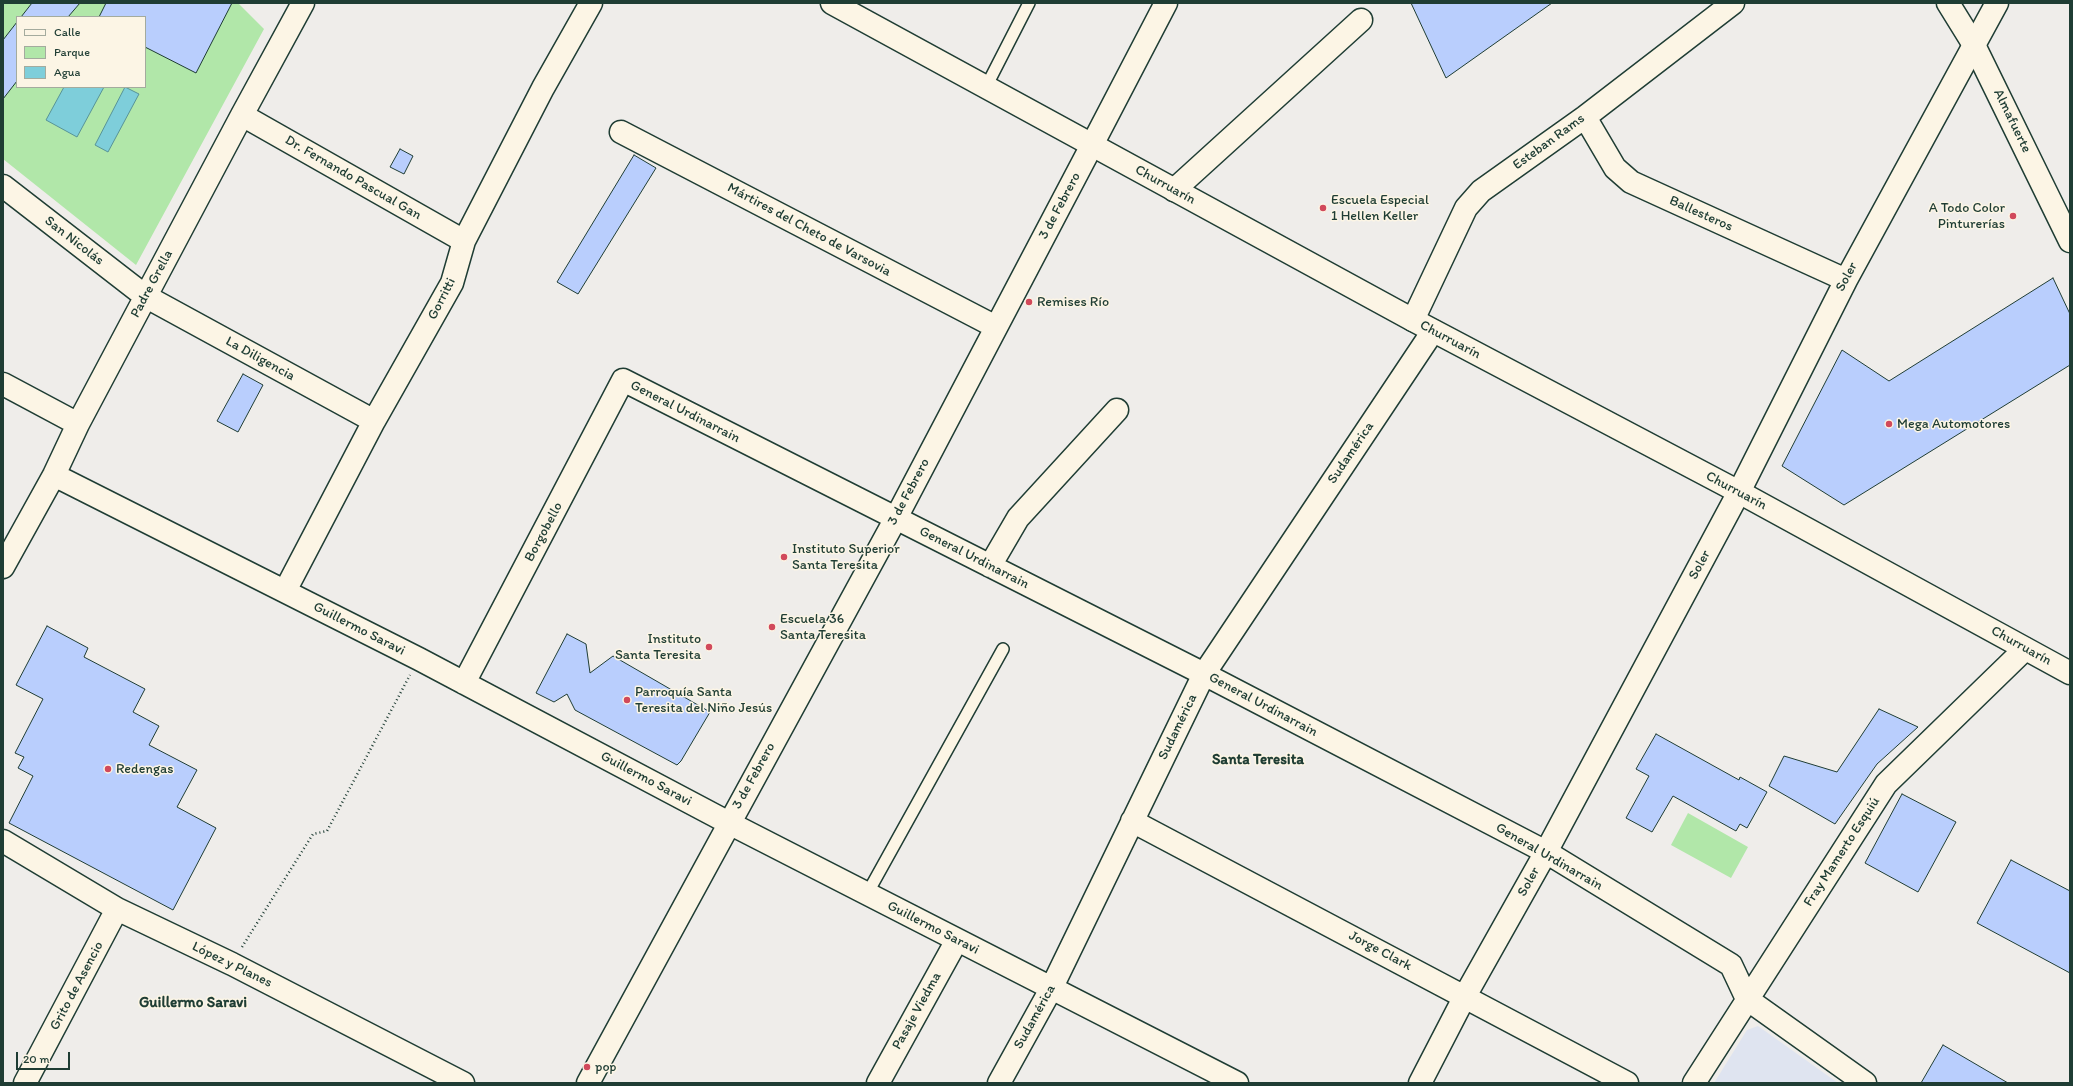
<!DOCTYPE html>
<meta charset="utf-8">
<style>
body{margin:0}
#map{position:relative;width:2073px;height:1086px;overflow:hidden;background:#efedea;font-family:Itim,sans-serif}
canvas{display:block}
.frame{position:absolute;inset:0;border:4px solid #1f3d34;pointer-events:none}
.legend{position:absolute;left:16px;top:16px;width:130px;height:72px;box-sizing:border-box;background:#fcf5e5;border:1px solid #a4ab9e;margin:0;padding:5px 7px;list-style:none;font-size:12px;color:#1f3d34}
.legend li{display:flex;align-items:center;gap:8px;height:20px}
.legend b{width:20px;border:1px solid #a4ab9e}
.scale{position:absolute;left:16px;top:1052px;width:54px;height:18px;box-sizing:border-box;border:2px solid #1f3d34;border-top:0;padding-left:5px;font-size:12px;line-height:14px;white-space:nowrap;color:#1f3d34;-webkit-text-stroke:3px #fcf5e5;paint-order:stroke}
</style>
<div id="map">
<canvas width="2073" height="1086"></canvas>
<div class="frame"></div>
<ul class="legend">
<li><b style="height:5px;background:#fcf5e5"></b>Calle</li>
<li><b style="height:11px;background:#b1e7a9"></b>Parque</li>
<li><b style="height:11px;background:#7eceda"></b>Agua</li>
</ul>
<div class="scale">20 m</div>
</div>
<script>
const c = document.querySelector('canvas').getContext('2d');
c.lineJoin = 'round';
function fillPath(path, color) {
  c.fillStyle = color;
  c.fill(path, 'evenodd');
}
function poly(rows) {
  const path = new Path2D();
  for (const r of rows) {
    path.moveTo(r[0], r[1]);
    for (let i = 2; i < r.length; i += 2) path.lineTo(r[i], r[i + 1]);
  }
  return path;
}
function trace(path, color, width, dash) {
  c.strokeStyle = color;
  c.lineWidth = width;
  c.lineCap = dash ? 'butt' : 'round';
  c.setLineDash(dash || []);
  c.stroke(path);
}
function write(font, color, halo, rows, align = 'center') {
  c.font = font + ' Itim,sans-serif';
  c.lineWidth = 3;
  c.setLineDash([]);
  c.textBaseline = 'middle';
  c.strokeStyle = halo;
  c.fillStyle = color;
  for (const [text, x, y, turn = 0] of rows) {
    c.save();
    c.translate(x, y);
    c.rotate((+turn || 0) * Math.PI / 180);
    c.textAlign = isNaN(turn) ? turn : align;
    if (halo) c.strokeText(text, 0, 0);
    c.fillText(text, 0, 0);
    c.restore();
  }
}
const built = poly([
 [1758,1026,1838,1083,1714,1083,1747,1030]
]);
const green = poly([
 [3,3,238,3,264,29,136,265,3,159],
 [17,17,145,17,145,87,17,87],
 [1688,813,1748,847,1731,878,1671,845]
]);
const water = poly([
 [64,87,104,87,77,137,46,120,64,87],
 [125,87,139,94,108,152,95,145,125,87]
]);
const building = poly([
 [32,3,80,3,68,17,21,17,32,3],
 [106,3,232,3,196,73,145,47,145,17,99,17,106,3],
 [1411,3,1552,3,1446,78,1411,3],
 [17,22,17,81,3,99,3,40,17,22],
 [400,149,413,156,404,174,390,167,400,149],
 [634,155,656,168,578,294,557,282,634,155],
 [2053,278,2070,314,2070,365,1844,505,1782,466,1842,350,1889,381,2053,278],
 [243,374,263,385,238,432,217,421,243,374],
 [47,626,88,648,84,657,145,689,133,712,159,726,149,745,197,770,177,807,216,828,173,910,9,823,33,776,18,768,24,757,15,753,43,699,16,685,47,626],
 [567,634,586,644,590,673,613,656,710,712,681,761,677,765,575,710,567,694,554,702,536,693,567,634],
 [1879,709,1918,727,1877,764,1835,824,1769,786,1784,756,1837,772,1879,709],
 [1656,734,1739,780,1740,777,1767,792,1747,828,1740,824,1736,831,1673,796,1652,832,1626,818,1649,776,1636,769,1656,734],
 [1902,794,1956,822,1918,892,1865,863,1902,794],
 [2011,860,2070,891,2070,973,1977,923,2011,860],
 [1943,1045,2008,1083,1921,1083,1943,1045]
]);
const path = poly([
 [242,947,313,834,327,831,410,675]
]);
const service = poly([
 [986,87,1029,3],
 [867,894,1003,649]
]);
const minor = poly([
 [242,115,464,241],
 [1585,117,1615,168,1631,182,1846,280],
 [621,132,996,327],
 [3,186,145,296,374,421],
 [1174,190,1361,20],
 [1413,320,1466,208,1481,191,1585,117,1733,3],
 [3,384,78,424],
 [54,475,419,659,729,823,1237,1083],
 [990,566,1018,518,1117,410],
 [3,567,54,475,78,424,242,115,303,3],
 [285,591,374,421,452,283,464,241,543,88,591,3],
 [464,683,623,380,1204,674,1546,852,1731,965,1747,999,1865,1083],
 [1132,821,1627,1083],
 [3,841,117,909,232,964,463,1083],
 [25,1083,117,909],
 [588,1083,896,518,1092,145],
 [878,1083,957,940],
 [999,1083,1051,989,1204,674,1433,331],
 [1420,1083,1465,996,1546,852,1739,492,1846,280,1997,3],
 [1694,1083,1886,784,2025,649]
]);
const tertiary = poly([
 [1092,145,1166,3],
 [1739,492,2070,673]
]);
const secondary = poly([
 [832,3,1413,320,1739,492]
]);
const primary = poly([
 [1948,3,1974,45,2070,241]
]);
const markers = [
 [1323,208,4,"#d1495b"],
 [2013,216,4,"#d1495b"],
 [1029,302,4,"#d1495b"],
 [1889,424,4,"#d1495b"],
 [784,557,4,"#d1495b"],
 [772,627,4,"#d1495b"],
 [709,647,4,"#d1495b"],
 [627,700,4,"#d1495b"],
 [108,769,4,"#d1495b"],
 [587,1067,4,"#d1495b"]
];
const streetNames = [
 ["Almafuerte",2012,121,64],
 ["Esteban Rams",1549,142,-36],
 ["Dr. Fernando Pascual Gan",353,178,30],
 ["Churruarín",1165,185,29],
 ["3 de Febrero",1060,206,-62],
 ["Ballesteros",1701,214,24],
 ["Mártires del Cheto de Varsovia",809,230,28],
 ["San Nicolás",74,241,38],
 ["Soler",1847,277,-62],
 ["Padre Grella",152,284,-62],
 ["Gorritti",442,299,-63],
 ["Churruarín",1450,340,28],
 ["La Diligencia",260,359,29],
 ["General Urdinarrain",685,412,27],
 ["Sudamérica",1351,453,-56],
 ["Churruarín",1736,491,28],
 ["3 de Febrero",909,492,-62],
 ["Borgobello",544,532,-62],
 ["General Urdinarrain",974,558,27],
 ["Soler",1700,565,-62],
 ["Guillermo Saravi",359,629,27],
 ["Churruarín",2021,646,29],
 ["General Urdinarrain",1263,705,28],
 ["Sudamérica",1178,727,-64],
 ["3 de Febrero",754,776,-61],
 ["Guillermo Saravi",646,779,28],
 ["Fray Mamerto Esquiú",1842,852,-57],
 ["General Urdinarrain",1549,857,30],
 ["Soler",1529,882,-61],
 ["Guillermo Saravi",933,928,27],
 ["Jorge Clark",1380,951,28],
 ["López y Planes",232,965,26],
 ["Grito de Asencio",77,986,-62],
 ["Pasaje Viedma",917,1011,-61],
 ["Sudamérica",1035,1017,-61]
];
const poiNames = [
 ["Escuela Especial",1331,200],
 ["1 Hellen Keller",1331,216],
 ["A Todo Color",2005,208,"right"],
 ["Pinturerías",2005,224,"right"],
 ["Remises Río",1037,302],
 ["Mega Automotores",1897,424],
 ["Instituto Superior",792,549],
 ["Santa Teresita",792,565],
 ["Escuela 36",780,619],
 ["Santa Teresita",780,635],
 ["Instituto",701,639,"right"],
 ["Santa Teresita",701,655,"right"],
 ["Parroquía Santa",635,692],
 ["Teresita del Niño Jesús",635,708],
 ["Redengas",116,769],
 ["pop",595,1067]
];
const neighbourhoodNames = [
 ["Santa Teresita",1258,760],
 ["Guillermo Saravi",193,1003]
];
fillPath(built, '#dfe4f0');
fillPath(green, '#b1e7a9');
fillPath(water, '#7eceda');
trace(water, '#589498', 1);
fillPath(building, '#b9cefd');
trace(building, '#1f3d34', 1);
trace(service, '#1f3d34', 14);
trace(minor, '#1f3d34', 25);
trace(tertiary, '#1f3d34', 25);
trace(secondary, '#1f3d34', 25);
trace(primary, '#1f3d34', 25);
trace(path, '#1f3d34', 2.5, [1, 3]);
trace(service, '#fcf5e5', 11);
trace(minor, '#fcf5e5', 22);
trace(tertiary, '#fcf5e5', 22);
trace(secondary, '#fcf5e5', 22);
trace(primary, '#fcf5e5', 22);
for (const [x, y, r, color] of markers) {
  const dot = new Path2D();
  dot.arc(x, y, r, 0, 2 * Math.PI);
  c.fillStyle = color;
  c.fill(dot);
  trace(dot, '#fcf5e5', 1.5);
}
write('14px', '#1f3d34', '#fcf5e5', streetNames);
write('14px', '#1f3d34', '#fcf5e5', poiNames, 'left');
write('bold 15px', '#1f3d34', '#fcf5e5', neighbourhoodNames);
</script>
